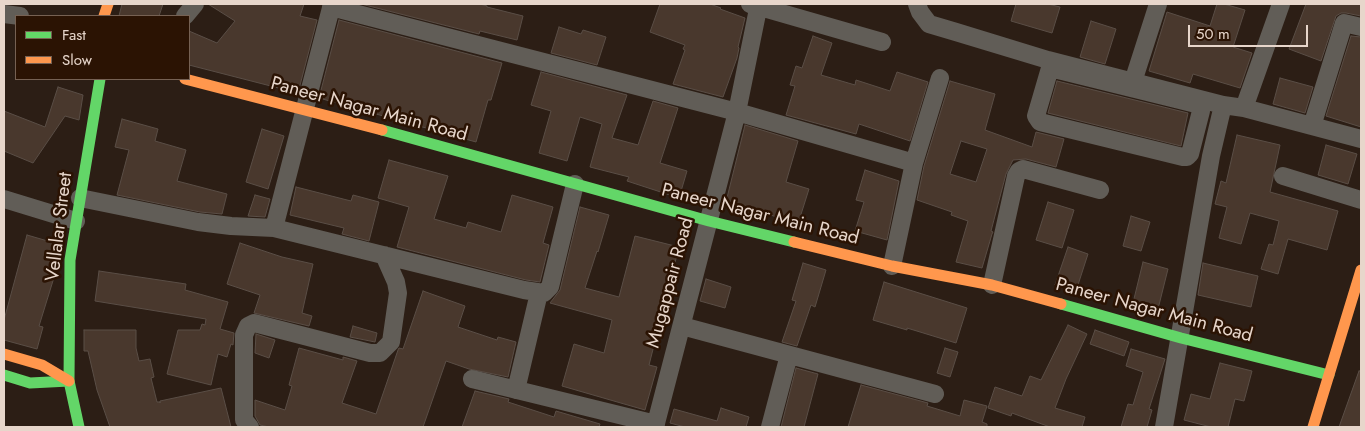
<!DOCTYPE html>
<style>
body{margin:0}
#map{position:relative;width:1365px;height:431px;overflow:hidden;background:#2c1e15;font-family:Jost,sans-serif}
canvas{display:block}
.frame{position:absolute;inset:0;border:5px solid #e7d6cb;pointer-events:none}
.legend{position:absolute;left:15px;top:15px;width:175px;height:65px;box-sizing:border-box;background:#2b1303;border:1px solid #766153;margin:0;padding:6px 9px;list-style:none;font-size:15px;color:#e7d6cb}
.legend li{display:flex;align-items:center;gap:10px;height:25px}
.legend b{width:25px;border:1px solid #766153}
.scale{position:absolute;left:1188px;top:25px;width:120px;height:22px;box-sizing:border-box;border:2px solid #e7d6cb;border-top:0;padding-left:6px;font-size:15px;line-height:18px;white-space:nowrap;color:#e7d6cb;-webkit-text-stroke:4px #2b1303;paint-order:stroke}
</style>
<div id="map">
<canvas width="1365" height="431"></canvas>
<div class="frame"></div>
<ul class="legend">
<li><b style="height:6px;background:#63d668"></b>Fast</li>
<li><b style="height:6px;background:#ff974d"></b>Slow</li>
</ul>
<div class="scale">50 m</div>
</div>
<script>
const c = document.querySelector('canvas').getContext('2d');
c.lineJoin = 'round';
function fillPath(path, color) {
  c.fillStyle = color;
  c.fill(path, 'evenodd');
}
function poly(rows) {
  const path = new Path2D();
  for (const r of rows) {
    path.moveTo(r[0], r[1]);
    for (let i = 2; i < r.length; i += 2) path.lineTo(r[i], r[i + 1]);
  }
  return path;
}
function trace(path, color, width, dash) {
  c.strokeStyle = color;
  c.lineWidth = width;
  c.lineCap = dash ? 'butt' : 'round';
  c.setLineDash(dash || []);
  c.stroke(path);
}
function write(font, color, halo, rows, align = 'center') {
  c.font = font + ' Jost,sans-serif';
  c.lineWidth = 5;
  c.setLineDash([]);
  c.textBaseline = 'middle';
  c.strokeStyle = halo;
  c.fillStyle = color;
  for (const [text, x, y, turn = 0] of rows) {
    c.save();
    c.translate(x, y);
    c.rotate((+turn || 0) * Math.PI / 180);
    c.textAlign = isNaN(turn) ? turn : align;
    if (halo) c.strokeText(text, 0, 0);
    c.fillText(text, 0, 0);
    c.restore();
  }
}
const building = poly([
 [122,4,163,4,159,16,119,16,122,4],
 [208,4,304,4,300,16,317,20,298,93,189,65,189,31,217,43,235,21,208,4],
 [361,4,480,4,487,6,487,7,523,16,517,40,480,31,479,34,361,4],
 [660,4,710,4,721,8,720,9,745,18,738,47,739,48,737,58,723,97,673,84,685,50,683,49,685,45,650,32,660,4],
 [1016,4,1048,4,1060,7,1052,33,1011,21,1016,4],
 [1217,4,1224,4,1245,10,1233,47,1252,53,1240,88,1193,74,1190,83,1149,71,1167,12,1210,26,1217,4],
 [1306,4,1361,4,1361,16,1346,13,1341,13,1336,16,1321,61,1289,49,1306,4],
 [339,20,502,63,491,100,488,100,476,142,319,98,339,20],
 [1091,21,1116,29,1105,64,1080,57,1091,21],
 [559,27,581,34,583,30,606,37,597,65,551,53,559,27],
 [813,36,832,43,821,75,855,85,856,80,890,91,897,72,928,82,910,141,859,124,856,134,786,115,795,86,790,85,796,66,802,68,813,36],
 [1351,36,1361,37,1361,127,1326,116,1351,36],
 [541,72,627,95,612,138,638,145,653,101,678,108,660,163,687,171,679,198,627,181,629,177,590,167,602,124,580,117,567,161,539,153,551,111,531,105,541,72],
 [1280,78,1313,87,1305,113,1273,104,1280,78],
 [950,81,995,94,985,130,1032,147,1036,132,1064,139,1056,167,1026,159,1013,160,1006,174,991,231,993,232,992,234,982,268,956,262,968,221,951,215,952,212,917,200,924,166,950,81],
 [961,141,987,149,976,182,950,174,961,141],
 [1057,81,1188,113,1181,146,1048,113,1057,81],
 [58,87,83,95,79,120,65,116,33,163,4,151,4,111,45,127,58,87],
 [122,119,158,129,155,141,186,150,177,181,227,194,222,214,200,212,117,195,129,150,115,147,122,119],
 [745,125,798,141,786,182,809,189,797,227,785,223,786,220,755,210,754,213,725,206,745,125],
 [262,129,284,136,268,189,246,182,262,129],
 [1237,135,1280,145,1270,192,1338,211,1327,250,1288,239,1278,274,1261,269,1269,244,1273,245,1279,221,1250,213,1241,244,1219,238,1227,207,1215,204,1221,181,1226,183,1237,135],
 [1326,145,1357,154,1348,184,1318,175,1326,145],
 [389,160,448,176,434,219,466,228,468,222,501,232,512,195,553,207,543,243,549,245,540,282,526,280,397,247,409,207,378,198,389,160],
 [865,170,899,181,887,240,855,231,864,202,856,200,865,170],
 [296,187,351,201,353,195,379,202,369,241,342,234,344,228,290,215,296,187],
 [255,195,270,199,265,217,248,216,255,195],
 [1048,202,1074,210,1062,248,1036,240,1048,202],
 [580,207,609,215,598,252,597,251,585,288,619,297,635,236,679,247,649,365,657,367,645,410,562,386,574,344,604,353,612,320,550,303,560,290,580,207],
 [1131,216,1150,222,1141,251,1123,246,1131,216],
 [27,235,58,244,56,271,39,326,43,327,37,349,4,340,4,320,27,235],
 [240,243,282,257,313,264,302,313,312,316,309,326,254,313,260,295,227,284,240,243],
 [1068,247,1088,254,1076,291,1055,285,1068,247],
 [1143,262,1168,269,1157,313,1132,307,1143,262],
 [803,263,826,270,815,307,811,305,797,346,782,342,796,301,792,300,803,263],
 [1203,263,1258,276,1251,307,1198,295,1203,263],
 [99,271,186,284,185,290,228,302,220,329,234,333,233,345,231,344,227,357,218,354,211,385,167,374,178,330,200,330,202,324,205,325,206,319,95,301,99,271],
 [706,279,731,287,725,308,700,301,706,279],
 [884,282,967,308,956,343,907,328,907,330,873,320,884,282],
 [423,291,465,306,458,327,497,340,498,337,516,342,508,377,469,369,446,361,423,427,269,427,260,425,255,416,255,400,285,410,292,386,289,385,299,348,343,360,343,357,357,361,342,403,376,414,398,350,399,348,403,349,423,291],
 [1068,325,1087,334,1066,379,1055,408,1085,417,1082,427,1050,427,1012,413,1011,416,988,408,995,387,1022,396,1030,376,1041,380,1068,325],
 [353,326,377,333,375,342,350,337,353,326],
 [84,330,136,330,136,348,139,361,150,359,154,377,151,378,157,402,160,402,160,403,160,401,221,388,231,427,110,427,97,390,88,351,84,351,84,330],
 [1095,330,1129,342,1124,356,1090,344,1095,330],
 [256,334,275,340,269,358,255,353,256,334],
 [945,348,958,352,950,377,937,373,945,348],
 [1131,349,1165,359,1149,409,1152,410,1147,427,1121,427,1128,404,1133,405,1143,372,1126,366,1131,349],
 [1220,363,1252,371,1244,401,1235,399,1228,427,1211,427,1184,420,1191,394,1210,399,1220,363],
 [796,368,818,374,804,427,781,427,796,368],
 [1359,371,1361,371,1361,427,1339,427,1359,371],
 [861,385,928,403,927,406,960,416,964,400,987,406,982,422,987,424,987,427,848,427,861,385],
 [475,391,509,399,508,402,554,417,556,411,600,424,599,427,462,427,475,391],
 [721,408,749,417,746,427,685,427,670,423,674,409,717,421,721,408]
]);
const street = poly([
 [332,4,274,228,524,290,544,293,550,287,575,184],
 [750,4,882,42],
 [917,4,920,12,929,24,956,32,1048,60,1223,105,1244,108,1361,139],
 [331,7,737,112,914,163,940,78],
 [4,14,20,16],
 [185,16,195,4],
 [1050,68,1196,104,1200,107,1201,111,1190,154,1187,157,1183,157,1040,122,1036,116,1050,68],
 [1131,88,1158,4],
 [1244,108,1281,4],
 [1312,126,1344,23,1361,27],
 [1283,176,1361,200],
 [80,198,198,222,231,226,274,228],
 [4,199,76,221],
 [892,266,914,163],
 [992,285,1016,176,1019,171,1023,169,1100,190],
 [682,326,935,394],
 [472,379,656,424],
 [516,390,539,293],
 [250,427,244,420,244,335,248,326,254,323,370,353,380,353,391,342,398,293,396,282,384,255],
 [655,427,737,112,759,4],
 [770,427,789,355],
 [1164,427,1211,156,1223,105]
]);
const fast = poly([
 [382,130,709,221,794,242],
 [1061,304,1181,338,1329,375],
 [4,375,30,383,69,381],
 [79,427,69,381,70,260,100,79]
]);
const slow = poly([
 [104,16,108,4],
 [185,79,382,130],
 [794,242,892,266,992,285,1061,304],
 [4,354,42,365,69,381],
 [1313,427,1361,270]
]);
const streetNames = [
 ["Paneer Nagar Main Road",369,110,15],
 ["Paneer Nagar Main Road",760,215,14],
 ["Vellalar Street",60,227,-83],
 ["Mugappair Road",671,283,-75],
 ["Paneer Nagar Main Road",1154,311,15]
];
fillPath(building, '#49382d');
trace(building, '#5a4e46', 1);
trace(street, '#615d57', 18);
trace(fast, '#63d668', 11);
trace(slow, '#ff974d', 11);
write('19px', '#e7d6cb', '#2b1303', streetNames);
</script>
